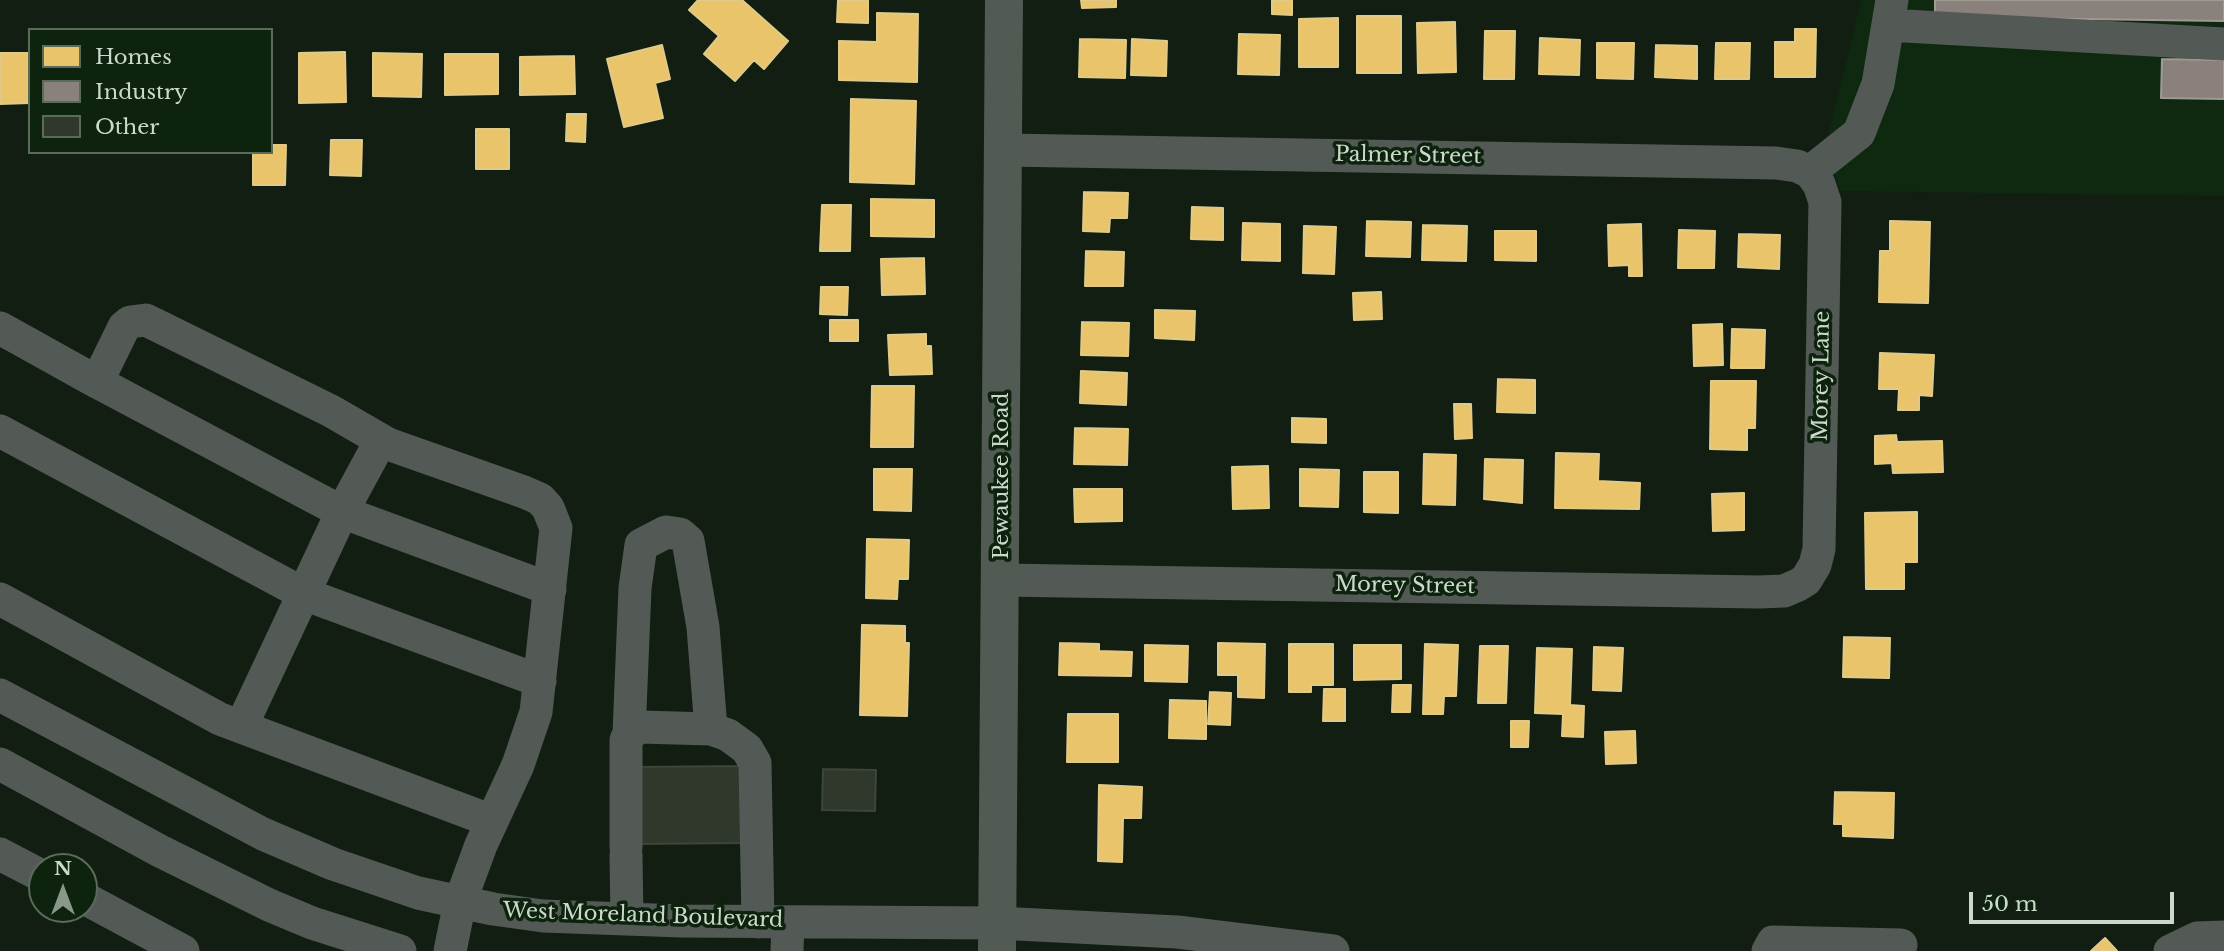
<!DOCTYPE html>
<style>
body{margin:0}
#map{position:relative;width:2224px;height:951px;overflow:hidden;background:#121e12;font-family:"Libre Baskerville",serif}
canvas{display:block}
.legend{position:absolute;left:28px;top:28px;width:245px;height:126px;box-sizing:border-box;background:#0d230e;border:2px solid #596c59;margin:0;padding:9px 12px;list-style:none;font-size:21px;color:#cbd9ca}
.legend li{display:flex;align-items:center;gap:14px;height:35px}
.legend b{width:35px;border:2px solid #596c59}
.north{position:absolute;left:28px;top:853px;width:70px;height:70px;box-sizing:border-box;background:#0d230e;border:2px solid #596c59;border-radius:50%;rotate:0deg;font-size:19px;font-weight:700;line-height:28px;text-align:center;color:#cbd9ca}
.north::after{content:'';display:block;margin:auto;width:24px;height:32px;background:#8a988a;clip-path:polygon(50% 0,100% 100%,50% 72%,0 100%)}
.scale{position:absolute;left:1969px;top:892px;width:205px;height:32px;box-sizing:border-box;border:4px solid #cbd9ca;border-top:0;padding-left:9px;font-size:21px;line-height:24px;white-space:nowrap;color:#cbd9ca;-webkit-text-stroke:5px #0d230e;paint-order:stroke}
</style>
<div id="map">
<canvas width="2224" height="951"></canvas>
<ul class="legend">
<li><b style="height:19px;background:#e9c46a"></b>Homes</li>
<li><b style="height:19px;background:#8a817c"></b>Industry</li>
<li><b style="height:19px;background:#30382c"></b>Other</li>
</ul>
<div class="north">N</div>
<div class="scale">50 m</div>
</div>
<script>
const c = document.querySelector('canvas').getContext('2d');
c.lineJoin = 'round';
function fillPath(path, color) {
  c.fillStyle = color;
  c.fill(path, 'evenodd');
}
function poly(rows) {
  const path = new Path2D();
  for (const r of rows) {
    path.moveTo(r[0], r[1]);
    for (let i = 2; i < r.length; i += 2) path.lineTo(r[i], r[i + 1]);
  }
  return path;
}
function trace(path, color, width, dash) {
  c.strokeStyle = color;
  c.lineWidth = width;
  c.lineCap = dash ? 'butt' : 'round';
  c.setLineDash(dash || []);
  c.stroke(path);
}
function write(font, color, halo, rows, align = 'center') {
  c.font = font + ' "Libre Baskerville",serif';
  c.lineWidth = 7;
  c.setLineDash([]);
  c.textBaseline = 'middle';
  c.strokeStyle = halo;
  c.fillStyle = color;
  for (const [text, x, y, turn = 0] of rows) {
    c.save();
    c.translate(x, y);
    c.rotate((+turn || 0) * Math.PI / 180);
    c.textAlign = isNaN(turn) ? turn : align;
    if (halo) c.strokeText(text, 0, 0);
    c.fillText(text, 0, 0);
    c.restore();
  }
}
const built = poly([
 [1861,0,2224,0,2224,196,1840,191,1832,164,1824,154]
]);
const homes = poly([
 [698,0,742,0,788,41,764,69,754,60,735,81,704,54,719,36,689,10,698,0],
 [838,0,868,0,868,23,837,22,838,0],
 [1081,0,1116,0,1116,7,1082,8,1081,0],
 [1272,0,1292,0,1292,15,1272,14,1272,0],
 [877,13,918,14,917,82,839,80,839,41,877,42,877,13],
 [1357,16,1401,16,1401,73,1357,73,1357,16],
 [1338,18,1338,67,1299,67,1299,19,1338,18],
 [1455,22,1456,72,1418,73,1417,23,1455,22],
 [1795,29,1816,29,1815,77,1775,77,1775,42,1795,42,1795,29],
 [1485,31,1515,31,1514,79,1484,79,1485,31],
 [1239,34,1280,35,1279,75,1238,74,1239,34],
 [1540,38,1580,40,1579,75,1539,74,1540,38],
 [1080,39,1126,40,1125,78,1079,77,1080,39],
 [1132,39,1167,41,1166,76,1131,75,1132,39],
 [1597,43,1634,43,1633,79,1597,78,1597,43],
 [1716,43,1750,43,1749,79,1715,79,1716,43],
 [662,45,670,79,655,83,663,118,624,127,607,59,662,45],
 [1656,45,1697,46,1697,79,1655,77,1656,45],
 [345,52,346,102,299,103,299,53,345,52],
 [0,53,30,53,30,103,0,104,0,53],
 [373,53,422,54,421,97,373,96,373,53],
 [445,54,498,54,498,94,445,95,445,54],
 [574,56,575,94,520,95,520,57,574,56],
 [851,99,916,101,914,184,850,182,851,99],
 [567,114,586,114,585,142,566,141,567,114],
 [476,129,509,129,509,169,476,169,476,129],
 [331,140,362,140,361,176,330,175,331,140],
 [271,145,286,145,285,185,253,185,253,152,271,152,271,145],
 [1084,192,1128,193,1127,218,1110,218,1109,232,1083,231,1084,192],
 [871,199,934,200,934,237,871,236,871,199],
 [822,205,851,205,850,251,820,251,822,205],
 [1192,207,1223,208,1223,240,1191,239,1192,207],
 [1367,221,1411,222,1410,257,1366,256,1367,221],
 [1890,221,1930,222,1928,303,1879,302,1880,251,1890,251,1890,221],
 [1243,223,1280,224,1280,261,1242,260,1243,223],
 [1641,224,1642,276,1629,276,1629,265,1609,266,1608,225,1641,224],
 [1423,225,1467,226,1466,261,1422,260,1423,225],
 [1304,226,1336,227,1334,274,1303,273,1304,226],
 [1679,230,1715,231,1714,268,1678,268,1679,230],
 [1495,231,1536,231,1536,261,1495,260,1495,231],
 [1739,234,1780,235,1779,269,1738,267,1739,234],
 [1086,251,1124,252,1123,286,1085,286,1086,251],
 [924,258,925,294,882,295,881,259,924,258],
 [821,287,848,287,847,315,820,314,821,287],
 [1381,292,1382,319,1354,320,1353,293,1381,292],
 [1155,310,1195,311,1194,340,1155,338,1155,310],
 [830,320,858,320,858,341,830,341,830,320],
 [1082,322,1129,323,1128,356,1081,355,1082,322],
 [1722,324,1723,365,1694,366,1693,325,1722,324],
 [1732,329,1765,330,1764,368,1731,368,1732,329],
 [926,334,926,346,931,346,932,374,890,375,888,335,926,334],
 [1880,353,1934,355,1932,396,1919,395,1919,410,1898,410,1899,389,1879,389,1880,353],
 [1081,371,1127,373,1126,405,1080,403,1081,371],
 [1498,379,1535,380,1535,413,1497,412,1498,379],
 [1711,381,1756,381,1755,428,1747,428,1747,450,1710,449,1711,381],
 [872,386,914,386,913,447,871,447,872,386],
 [1454,404,1471,404,1472,438,1455,439,1454,404],
 [1292,418,1326,419,1326,443,1292,442,1292,418],
 [1075,428,1128,429,1127,465,1074,464,1075,428],
 [1896,435,1897,442,1942,441,1943,472,1893,473,1892,463,1875,464,1875,436,1896,435],
 [1556,453,1599,454,1598,481,1640,483,1639,509,1555,508,1556,453],
 [1424,454,1456,455,1455,505,1423,504,1424,454],
 [1485,459,1523,460,1522,503,1484,499,1485,459],
 [1268,466,1269,508,1233,509,1232,467,1268,466],
 [874,469,912,469,911,511,874,510,874,469],
 [1300,469,1339,470,1338,507,1300,506,1300,469],
 [1364,472,1398,472,1398,513,1364,512,1364,472],
 [1074,489,1122,489,1122,521,1075,522,1074,489],
 [1744,493,1744,530,1713,531,1712,494,1744,493],
 [1917,512,1917,562,1904,562,1904,589,1866,589,1865,513,1917,512],
 [867,539,909,540,908,579,898,579,897,599,866,598,867,539],
 [862,625,905,626,905,643,909,643,907,716,860,715,862,625],
 [1844,637,1890,638,1889,678,1843,677,1844,637],
 [1060,643,1099,644,1099,651,1132,652,1131,676,1059,675,1060,643],
 [1218,643,1265,644,1264,698,1238,697,1238,675,1218,675,1218,643],
 [1289,644,1333,644,1333,685,1311,685,1311,692,1289,692,1289,644],
 [1425,644,1458,645,1456,696,1444,696,1443,714,1423,714,1425,644],
 [1145,645,1188,646,1187,682,1145,681,1145,645],
 [1354,645,1401,645,1401,679,1354,680,1354,645],
 [1480,646,1508,646,1506,703,1478,703,1480,646],
 [1594,647,1623,648,1621,691,1593,690,1594,647],
 [1537,648,1572,649,1570,705,1584,706,1583,737,1562,736,1563,714,1535,713,1537,648],
 [1393,685,1411,685,1410,712,1392,712,1393,685],
 [1324,689,1345,689,1345,721,1323,721,1324,689],
 [1210,692,1231,693,1230,725,1208,724,1210,692],
 [1170,700,1206,701,1206,739,1169,738,1170,700],
 [1068,714,1118,714,1118,762,1067,762,1068,714],
 [1511,721,1529,721,1528,747,1511,747,1511,721],
 [1635,731,1636,763,1606,764,1605,732,1635,731],
 [1099,785,1142,787,1141,818,1123,818,1122,862,1098,861,1099,785],
 [1835,792,1894,793,1893,838,1843,836,1843,824,1834,824,1835,792],
 [2105,938,2117,951,2091,951,2105,938]
]);
const industry = poly([
 [1935,0,2224,0,2224,21,1935,17,1935,0],
 [2162,59,2224,60,2224,99,2161,98,2162,59]
]);
const building = poly([
 [744,766,745,843,635,844,634,767,744,766],
 [823,769,876,770,875,811,822,810,823,769]
]);
const minor = poly([
 [1888,25,2224,44],
 [1810,172,1859,133,1878,84,1892,0],
 [0,328,97,382,124,327,130,322,146,320,331,411,388,444,524,492,540,499,548,508,556,528,536,712,518,765,481,845,460,902,450,951],
 [97,382,342,512,550,589],
 [0,431,304,594,540,681],
 [1001,580,1759,592,1784,591,1798,585,1806,580,1815,565,1819,549,1825,202,1819,184,1810,172,1797,166,1776,163,1005,150],
 [0,599,220,719,492,821],
 [0,695,263,834,333,864,418,893,493,909,543,916,682,921,997,923,1177,932,1333,951],
 [241,727,342,512,381,440],
 [629,734,635,588,641,545,666,532,680,534,688,541,703,627,711,729],
 [0,764,160,851,269,905,312,923,400,951],
 [626,847,626,740,629,734,640,727,711,729,728,735,747,749,755,763,758,922],
 [0,854,42,876],
 [626,855,627,919],
 [84,898,183,951],
 [787,951,788,922],
 [1768,951,1773,942,1901,945],
 [2170,951,2197,938,2224,937]
]);
const major = poly([
 [997,951,1004,0]
]);
const streetNames = [
 ["Palmer Street",1408,156,1],
 ["Morey Lane",1822,376,-89],
 ["Pewaukee Road",1002,476,-90],
 ["Morey Street",1405,586,1],
 ["West Moreland Boulevard",643,916,2]
];
fillPath(built, '#0f2910');
fillPath(homes, '#e9c46a');
trace(homes, '#e0ca87', 2);
fillPath(industry, '#8a817c');
trace(industry, '#9e9b93', 2);
fillPath(building, '#30382c');
trace(building, '#3e4539', 2);
trace(minor, '#535a56', 33);
trace(major, '#515a53', 38);
write('21px', '#cbd9ca', '#0d230e', streetNames);
</script>
